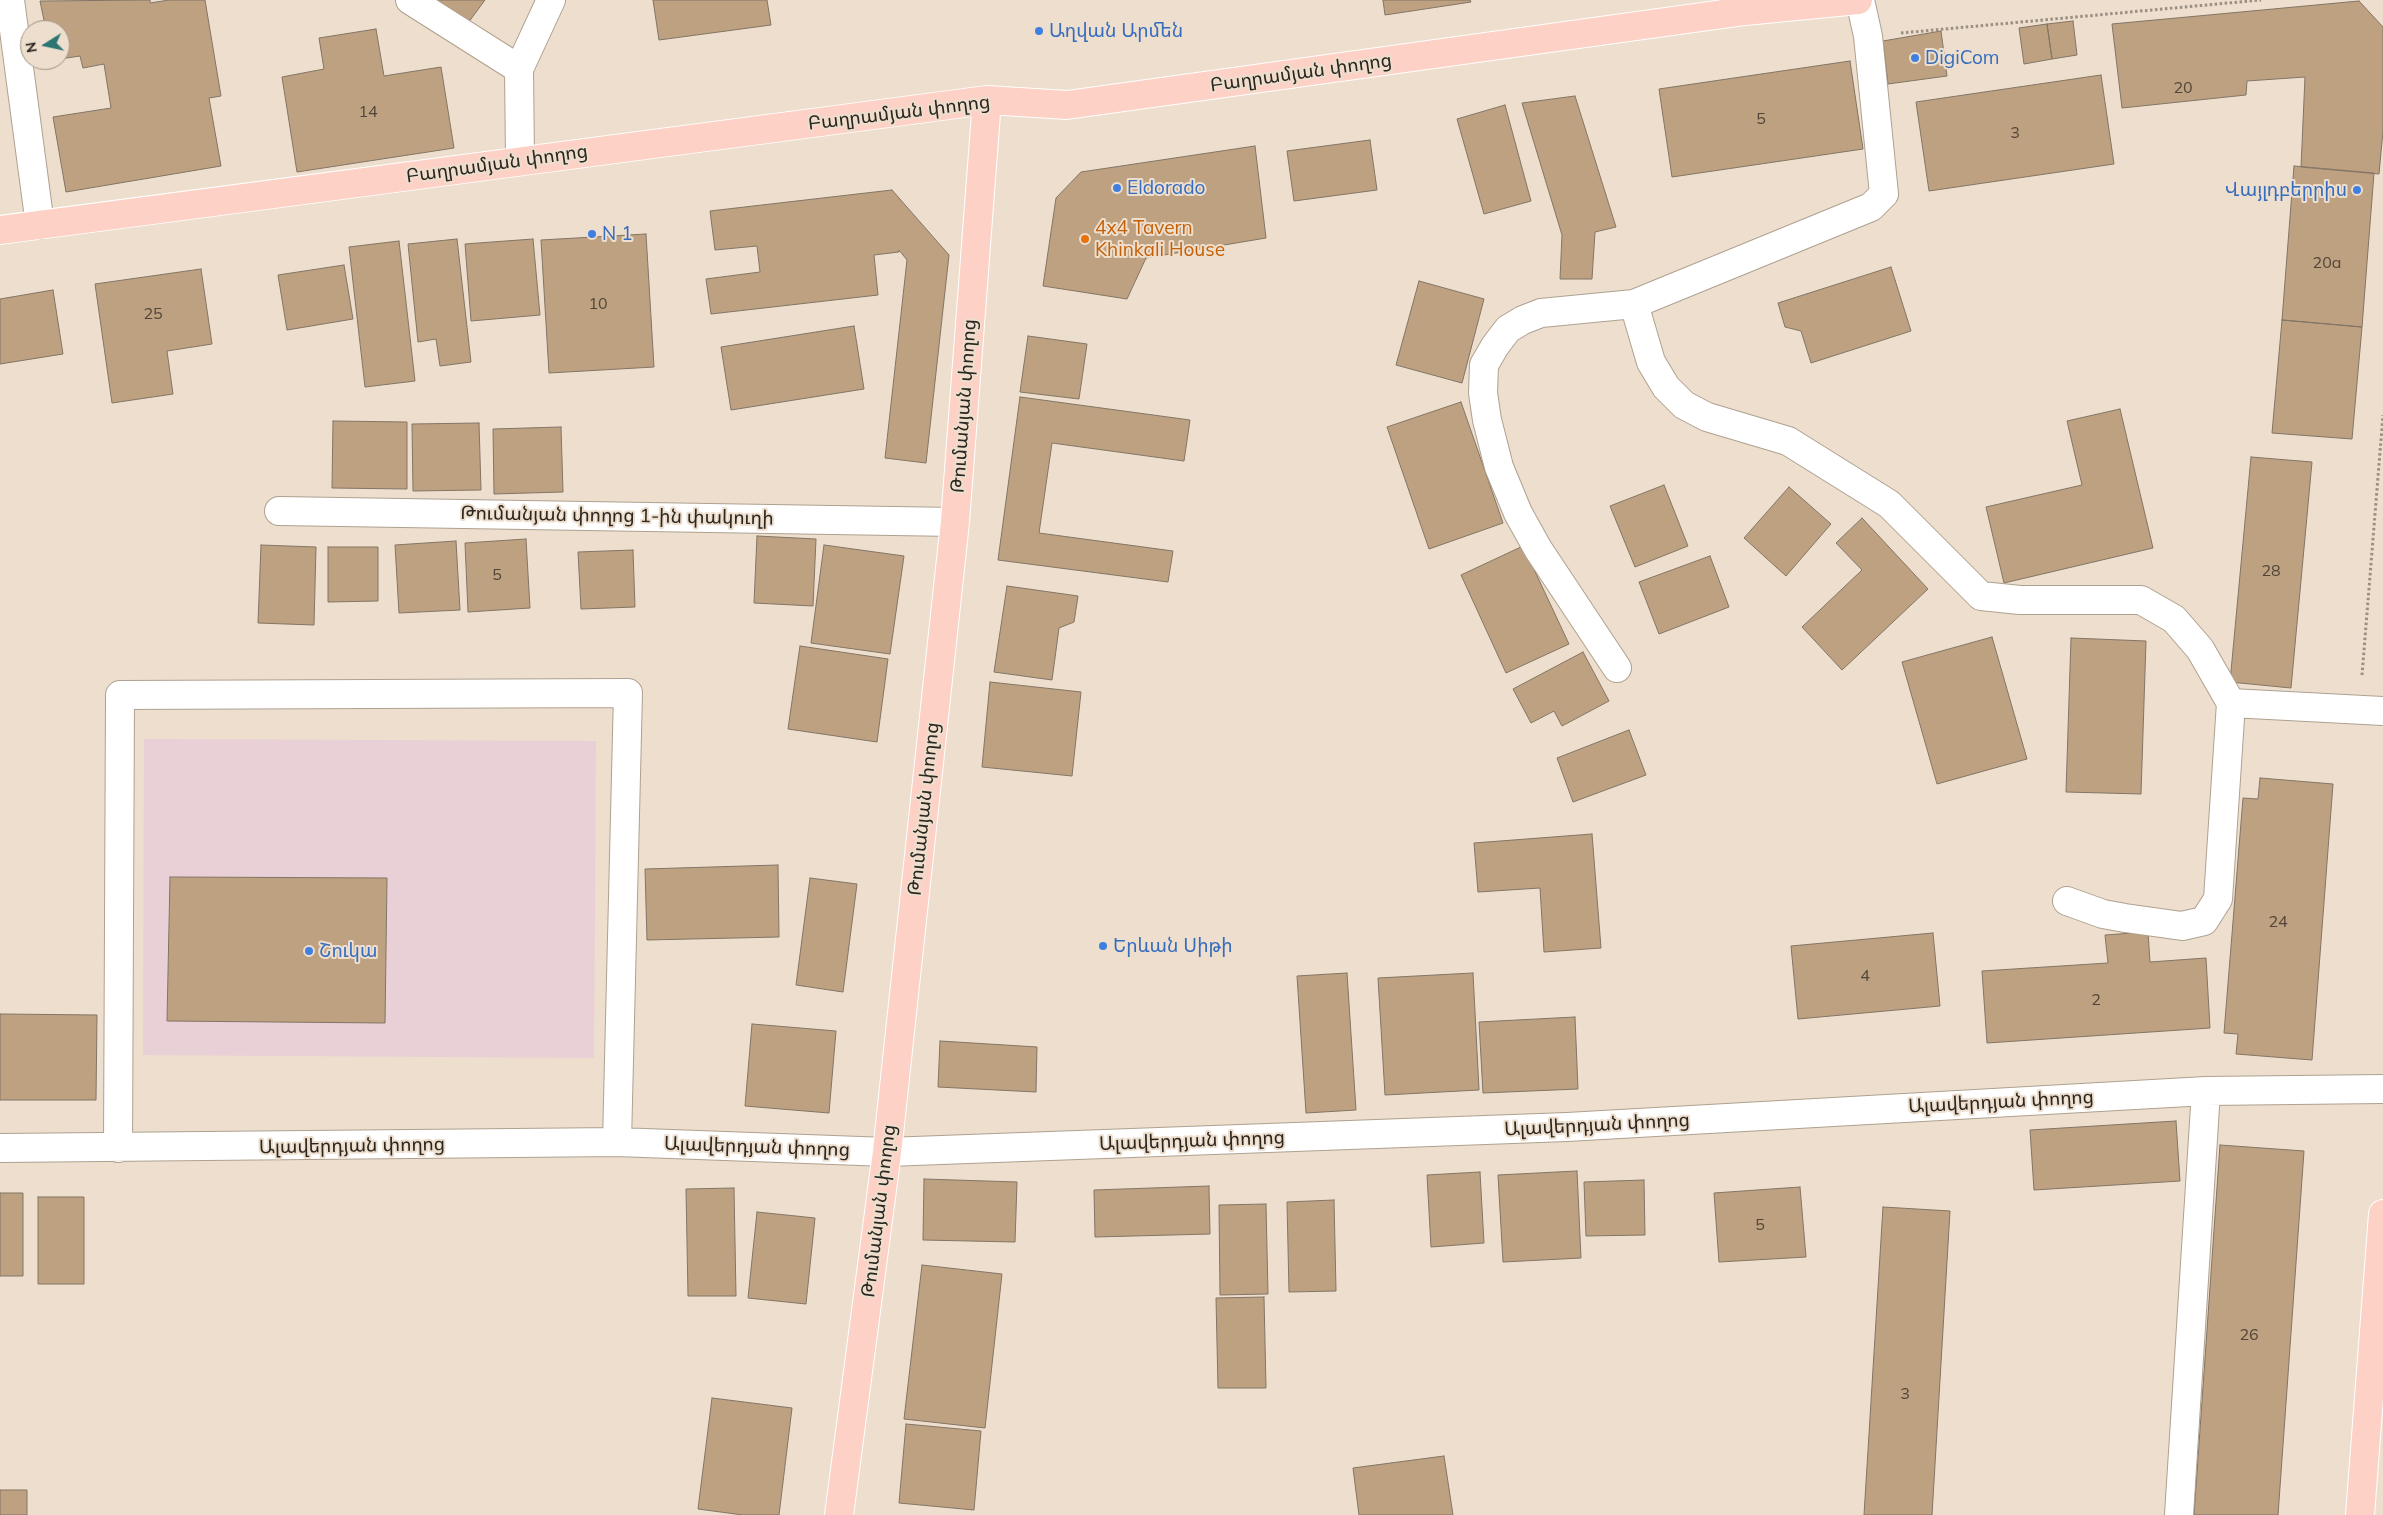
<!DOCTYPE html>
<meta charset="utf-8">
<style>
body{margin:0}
#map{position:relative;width:2383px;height:1515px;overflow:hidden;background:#eddecd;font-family:Mulish,sans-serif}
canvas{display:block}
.north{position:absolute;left:20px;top:20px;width:50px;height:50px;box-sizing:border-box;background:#eddecd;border:1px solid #9f9487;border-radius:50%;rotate:260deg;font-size:14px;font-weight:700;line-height:20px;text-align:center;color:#2b261f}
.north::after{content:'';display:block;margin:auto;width:18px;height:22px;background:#2c7573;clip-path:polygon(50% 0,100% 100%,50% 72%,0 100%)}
</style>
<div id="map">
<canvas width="2383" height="1515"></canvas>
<div class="north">N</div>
</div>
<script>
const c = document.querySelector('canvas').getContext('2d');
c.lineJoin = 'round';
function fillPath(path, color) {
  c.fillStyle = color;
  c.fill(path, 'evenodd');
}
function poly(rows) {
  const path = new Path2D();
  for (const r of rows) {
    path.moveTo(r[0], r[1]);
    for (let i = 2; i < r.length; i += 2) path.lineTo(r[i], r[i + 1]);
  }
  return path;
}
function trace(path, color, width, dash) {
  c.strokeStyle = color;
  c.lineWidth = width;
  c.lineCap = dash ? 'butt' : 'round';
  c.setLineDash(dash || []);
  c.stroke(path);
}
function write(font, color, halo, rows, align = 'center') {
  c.font = font + ' Mulish,"Noto Sans Armenian",sans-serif';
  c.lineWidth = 4;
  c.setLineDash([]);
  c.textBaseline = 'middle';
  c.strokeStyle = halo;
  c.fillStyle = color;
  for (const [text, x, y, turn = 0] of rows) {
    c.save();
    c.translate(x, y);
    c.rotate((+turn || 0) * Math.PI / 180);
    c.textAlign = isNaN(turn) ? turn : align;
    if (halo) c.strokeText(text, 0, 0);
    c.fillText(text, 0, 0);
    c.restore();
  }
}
const commercial = poly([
 [144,739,596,741,594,1058,143,1055]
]);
const building = poly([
 [150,0,150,3,169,0,205,0,221,96,209,98,221,166,66,192,53,117,111,108,104,64,83,68,80,56,60,59,60,30,46,30,40,1,150,0],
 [436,0,485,0,468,23,436,0],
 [653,0,767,0,771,25,659,40,653,0],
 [1383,0,1470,0,1471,2,1385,15,1383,0],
 [2359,1,2383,27,2383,131,2379,174,2301,167,2305,77,2247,81,2246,95,2122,108,2112,24,2359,1],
 [2073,21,2077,55,2052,59,2047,24,2073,21],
 [2047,24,2052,59,2024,64,2019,28,2047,24],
 [376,29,384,76,441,67,454,148,297,172,282,77,324,69,319,38,376,29],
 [1941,31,1947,76,1888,84,1883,41,1941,31],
 [1850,61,1863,149,1672,177,1659,89,1850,61],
 [2101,75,2114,164,1929,191,1916,102,2101,75],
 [1575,96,1616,227,1595,232,1592,279,1560,279,1562,235,1522,103,1575,96],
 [1505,105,1531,201,1484,214,1457,119,1505,105],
 [1370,140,1377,190,1294,201,1287,151,1370,140],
 [1255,146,1266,238,1146,258,1127,299,1043,286,1056,198,1081,172,1255,146],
 [2294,166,2374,173,2362,327,2282,320,2294,166],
 [892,190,949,255,926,463,885,458,907,260,899,250,899,252,874,255,878,295,711,314,706,279,760,272,757,246,715,250,710,211,892,190],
 [646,234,654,367,549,373,541,240,646,234],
 [457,239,471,362,440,366,436,339,418,342,408,244,457,239],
 [533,239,540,315,471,321,465,244,533,239],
 [399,241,415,381,365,387,349,247,399,241],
 [344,265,353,319,287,330,278,275,344,265],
 [1891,267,1911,331,1811,363,1801,331,1785,327,1778,303,1891,267],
 [201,269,212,344,167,351,173,394,112,403,95,284,201,269],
 [1419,281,1484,299,1462,383,1396,365,1419,281],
 [53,290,63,354,0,364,0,299,53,290],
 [2282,320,2362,327,2352,439,2272,433,2282,320],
 [854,326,864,389,731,410,721,347,854,326],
 [1028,336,1087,344,1079,399,1020,392,1028,336],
 [1020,397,1190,420,1184,461,1052,443,1039,533,1173,551,1168,582,998,560,1020,397],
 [1461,402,1503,523,1429,549,1387,427,1461,402],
 [2120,409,2153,548,2004,583,1986,507,2082,485,2067,421,2120,409],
 [333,421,407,422,407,489,332,488,333,421],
 [479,423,481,490,413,491,412,424,479,423],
 [561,427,563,492,494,494,493,429,561,427],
 [2251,457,2312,462,2291,688,2230,682,2251,457],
 [1664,485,1688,546,1635,567,1610,506,1664,485],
 [1789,487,1831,524,1786,576,1744,538,1789,487],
 [1862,518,1928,589,1842,670,1802,627,1862,570,1836,543,1862,518],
 [757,536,816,539,813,606,754,603,757,536],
 [526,539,530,608,468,612,465,543,526,539],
 [456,541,460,610,399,613,395,545,456,541],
 [261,545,316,547,314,625,258,623,261,545],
 [824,545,904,556,890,654,811,643,824,545],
 [1523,546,1569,644,1506,673,1461,575,1523,546],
 [328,547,378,547,378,601,328,602,328,547],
 [633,550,635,607,581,609,578,552,633,550],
 [1710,556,1729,607,1659,634,1639,582,1710,556],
 [1007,586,1078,596,1074,622,1059,628,1052,680,994,672,1007,586],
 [1992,637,2027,759,1937,784,1902,662,1992,637],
 [2071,638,2146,641,2141,794,2066,792,2071,638],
 [800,646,888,659,877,742,788,729,800,646],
 [1583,652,1609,701,1562,726,1554,711,1531,723,1513,689,1583,652],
 [990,682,1081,692,1072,776,982,767,990,682],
 [1629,730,1646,775,1573,802,1557,758,1629,730],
 [2260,778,2333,784,2312,1060,2236,1054,2238,1034,2224,1033,2243,798,2258,799,2260,778],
 [1592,834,1601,948,1544,952,1540,888,1478,892,1474,843,1592,834],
 [778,865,779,937,647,940,645,869,778,865],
 [170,877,387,878,385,1023,167,1021,170,877],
 [810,878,857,884,843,992,796,985,810,878],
 [2148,932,2150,962,2206,958,2210,1028,1987,1043,1982,971,2108,963,2105,935,2148,932],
 [1933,933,1940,1006,1798,1019,1791,946,1933,933],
 [1347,973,1356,1110,1306,1113,1297,976,1347,973],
 [1473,973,1479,1090,1385,1095,1378,978,1473,973],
 [0,1014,97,1015,96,1100,0,1100,0,1014],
 [1575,1017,1578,1089,1483,1093,1479,1022,1575,1017],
 [752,1024,836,1031,829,1113,745,1106,752,1024],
 [940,1041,1037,1047,1036,1092,938,1087,940,1041],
 [2176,1121,2180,1181,2034,1190,2030,1130,2176,1121],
 [2220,1145,2304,1151,2278,1515,2194,1515,2220,1145],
 [1577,1171,1581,1258,1503,1262,1498,1175,1577,1171],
 [1480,1172,1484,1243,1431,1247,1427,1175,1480,1172],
 [924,1179,1017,1182,1015,1242,923,1240,924,1179],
 [1644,1180,1645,1235,1586,1236,1584,1182,1644,1180],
 [1209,1186,1210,1234,1095,1237,1094,1190,1209,1186],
 [1800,1187,1806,1257,1719,1262,1714,1193,1800,1187],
 [734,1188,736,1296,688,1296,686,1189,734,1188],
 [0,1193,23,1193,23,1276,0,1276,0,1193],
 [38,1197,84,1197,84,1284,38,1284,38,1197],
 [1334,1200,1336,1291,1289,1292,1287,1202,1334,1200],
 [1266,1204,1268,1294,1220,1295,1219,1205,1266,1204],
 [1883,1207,1950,1211,1932,1515,1864,1515,1883,1207],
 [757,1212,815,1218,806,1304,748,1298,757,1212],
 [922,1265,1002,1274,985,1428,904,1419,922,1265],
 [1264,1297,1266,1388,1218,1388,1216,1298,1264,1297],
 [712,1398,792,1408,779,1515,743,1515,698,1509,712,1398],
 [906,1424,981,1431,974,1510,899,1503,906,1424],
 [1444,1456,1453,1515,1359,1515,1353,1468,1444,1456],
 [0,1490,27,1490,27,1515,0,1515,0,1490]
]);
const path = poly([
 [1901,33,2261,0],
 [2362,675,2383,415]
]);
const minor = poly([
 [10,0,40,225],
 [410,0,519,69],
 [520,161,519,69,551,0],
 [1634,304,1651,362,1666,387,1684,405,1707,417,1788,441,1889,504,1981,596,2020,600,2141,600,2174,619,2200,649,2231,703,2383,711],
 [279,511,955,522],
 [1617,668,1538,549,1518,513,1499,467,1487,420,1483,393,1484,365,1495,346,1508,329,1523,320,1541,313,1634,304,1871,207,1884,194,1868,36,1860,0],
 [2067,901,2103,914,2125,918,2182,926,2204,921,2218,899,2231,703],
 [0,1148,617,1142,887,1152,1567,1127,2206,1091,2383,1089],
 [118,1148,120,695,628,693,617,1142],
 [2179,1515,2206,1091]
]);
const major = poly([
 [0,230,987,100,1067,105,1745,11,1858,0],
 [839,1515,887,1152,955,522,987,100],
 [2360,1515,2383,1214]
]);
const markers = [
 [1039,31,5,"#3f7fe0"],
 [1915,58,5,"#3f7fe0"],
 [1117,188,5,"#3f7fe0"],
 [2357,190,5,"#3f7fe0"],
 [592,234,5,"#3f7fe0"],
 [1085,239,5,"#e8710a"],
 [1103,946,5,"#3f7fe0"],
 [309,951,5,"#3f7fe0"]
];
const numberNames = [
 ["20",2183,88],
 ["14",368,112],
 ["5",1761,119],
 ["3",2015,133],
 ["20a",2327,263],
 ["10",598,304],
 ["25",153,314],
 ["28",2271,571],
 ["5",497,575],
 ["24",2278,922],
 ["4",1865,976],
 ["2",2096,1000],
 ["5",1760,1225],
 ["26",2249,1335],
 ["3",1905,1394]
];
const shopNames = [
 ["Աղվան Արմեն",1049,31],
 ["DigiCom",1925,58],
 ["Eldorado",1127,188],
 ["Վայլդբերրիս",2347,190,"right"],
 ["N 1",602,234],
 ["Երևան Սիթի",1113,946],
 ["Շուկա",319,951]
];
const streetNames = [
 ["Բաղրամյան փողոց",1301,73,-8],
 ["Բաղրամյան փողոց",899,113,-7],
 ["Բաղրամյան փողոց",497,164,-8],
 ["Թումանյան փողոց",964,406,-86],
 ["Թումանյան փողոց 1-ին փակուղի",617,516,1],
 ["Թումանյան փողոց",924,809,-84],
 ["Ալավերդյան փողոց",2001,1102,-3],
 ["Ալավերդյան փողոց",1597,1125,-3],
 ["Ալավերդյան փողոց",1192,1141,-2],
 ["Ալավերդյան փողոց",352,1146,-1],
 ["Ալավերդյան փողոց",757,1147,2],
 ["Թումանյան փողոց",879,1211,-83]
];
const foodNames = [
 ["4x4 Tavern",1095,228],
 ["Khinkali House",1095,250]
];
fillPath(commercial, '#e9cfd6');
fillPath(building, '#bea181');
trace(building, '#827565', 1);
trace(minor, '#afa190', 30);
trace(major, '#fff', 30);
trace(path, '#9a8f83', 3, [2.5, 2.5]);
trace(minor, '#fff', 28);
trace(major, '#fdd1c5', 28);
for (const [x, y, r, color] of markers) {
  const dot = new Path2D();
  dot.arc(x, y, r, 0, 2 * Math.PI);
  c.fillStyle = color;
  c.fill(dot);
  trace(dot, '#eddecd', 2);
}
write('16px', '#504538', null, numberNames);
write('19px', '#366cbe', '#eddecd', shopNames, 'left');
write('19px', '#2b261f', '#eddecd', streetNames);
write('19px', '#c56008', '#eddecd', foodNames, 'left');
</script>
